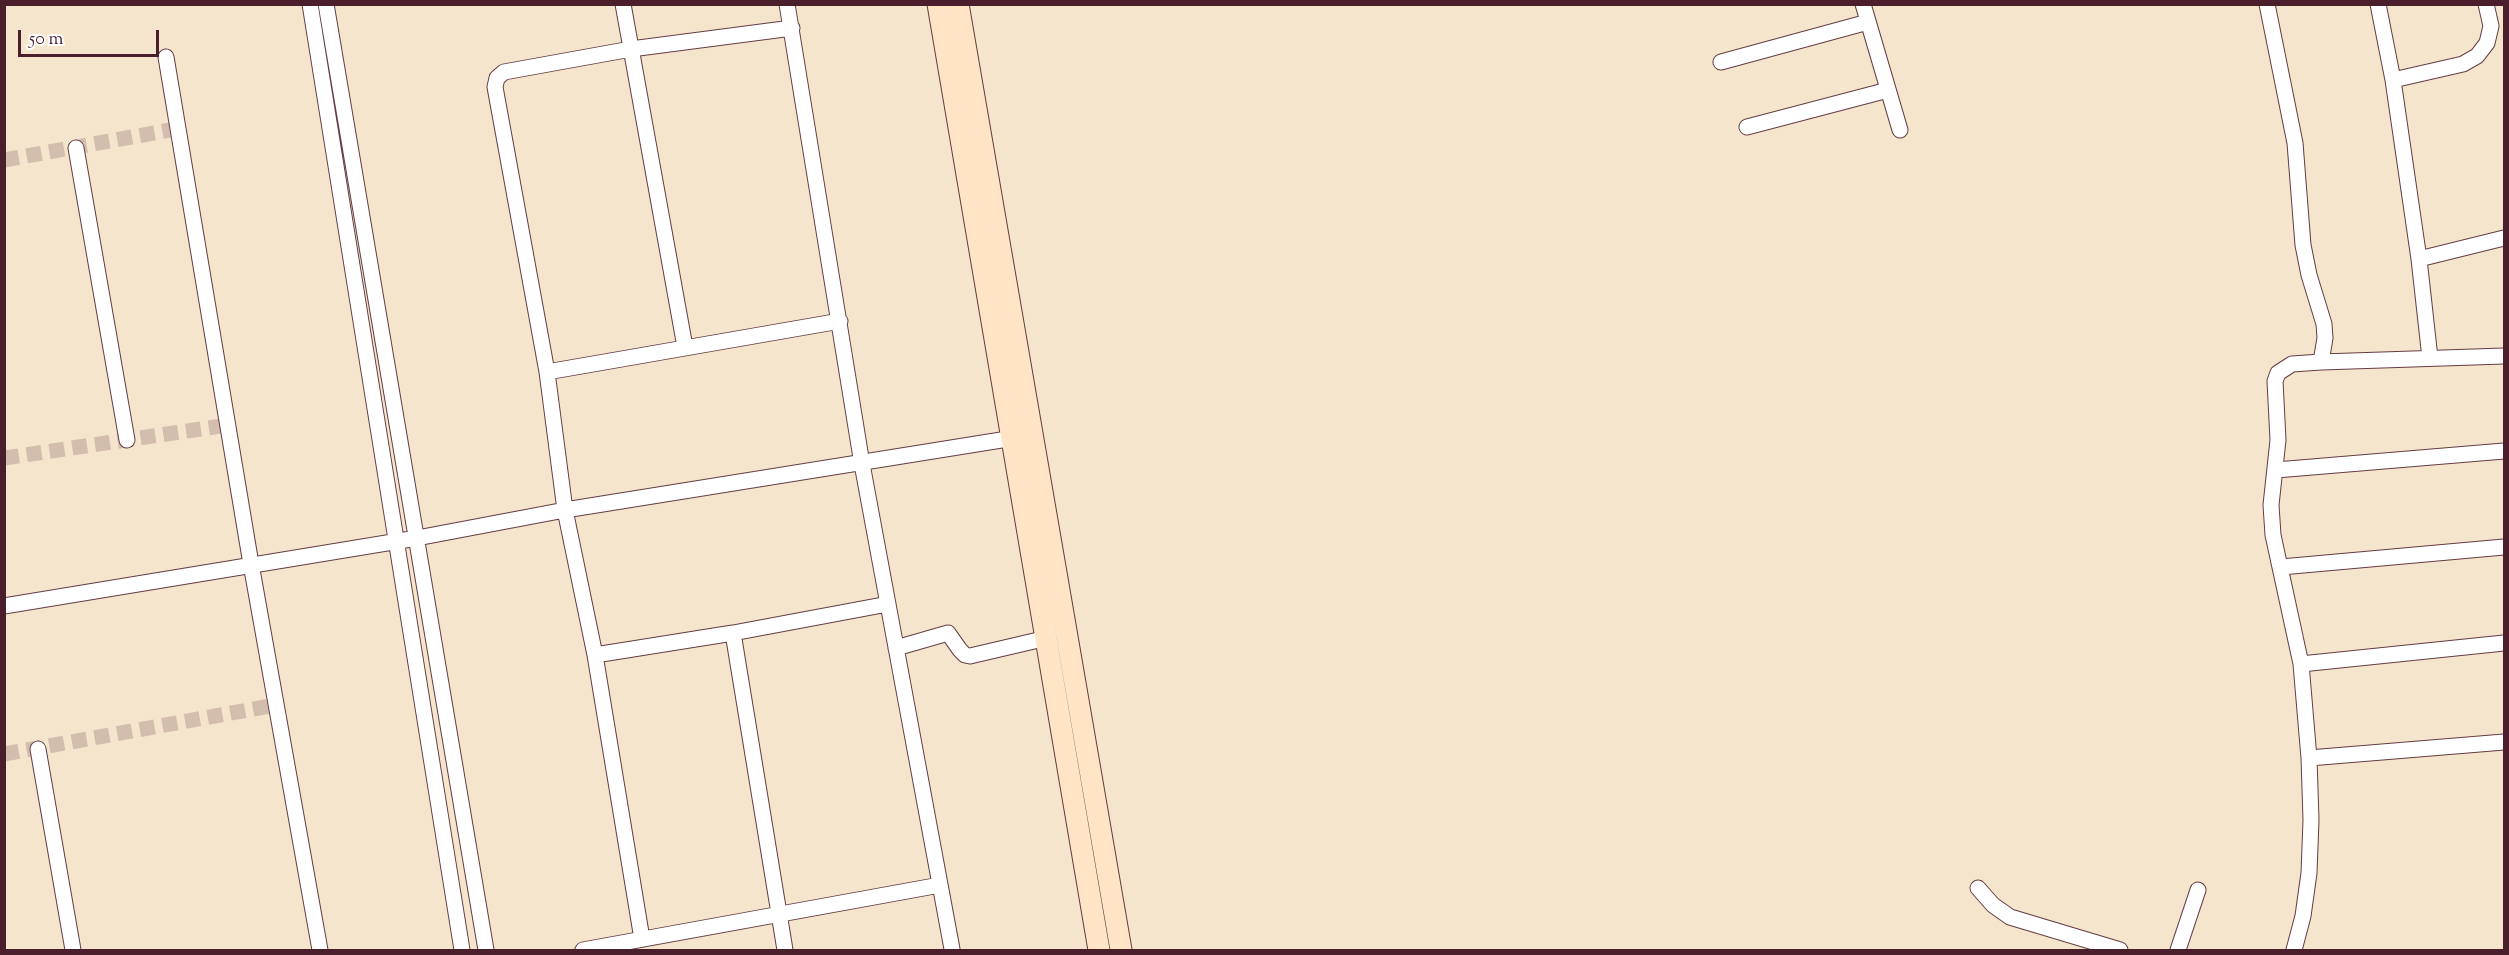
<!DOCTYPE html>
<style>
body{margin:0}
#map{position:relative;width:2509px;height:955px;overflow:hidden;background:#f5e5cd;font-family:"Sorts Mill Goudy",serif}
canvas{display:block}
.frame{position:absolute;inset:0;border:6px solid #4a1f2b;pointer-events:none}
.scale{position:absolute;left:18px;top:30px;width:141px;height:27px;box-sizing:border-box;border:3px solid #4a1f2b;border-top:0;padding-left:8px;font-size:18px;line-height:21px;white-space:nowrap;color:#4a1f2b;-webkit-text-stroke:4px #fff;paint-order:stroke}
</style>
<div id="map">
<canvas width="2509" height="955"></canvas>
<div class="frame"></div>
<div class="scale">50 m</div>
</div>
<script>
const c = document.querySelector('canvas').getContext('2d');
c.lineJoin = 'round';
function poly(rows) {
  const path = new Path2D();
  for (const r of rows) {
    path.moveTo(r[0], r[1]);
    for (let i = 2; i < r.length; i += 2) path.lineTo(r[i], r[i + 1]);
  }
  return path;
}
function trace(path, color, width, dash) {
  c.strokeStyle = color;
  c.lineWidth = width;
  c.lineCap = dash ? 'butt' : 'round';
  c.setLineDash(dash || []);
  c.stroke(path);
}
const streetTunnel = poly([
 [4,160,176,129],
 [4,458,228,425],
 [4,754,276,705]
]);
const street = poly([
 [310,4,462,950],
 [326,4,486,950],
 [623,4,685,347],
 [787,4,862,464,952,949],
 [1863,4,1900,130],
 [2267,4,2295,143,2303,245,2309,275,2324,324,2325,338,2321,362],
 [2378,4,2393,80,2419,259,2430,358],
 [166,57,251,564,320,950],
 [1721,62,1868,22],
 [2393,80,2463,64,2477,56,2487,43,2491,26,2486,4],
 [1747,127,1888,90],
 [76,148,127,440],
 [2419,259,2504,238],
 [547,372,840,321],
 [2276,470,2504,451],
 [2281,567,2504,547],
 [4,606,417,538,565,510,1020,437],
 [733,633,785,950],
 [896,648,948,633,960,650,965,655,970,656,1047,638],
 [595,655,733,633,888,604],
 [2301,664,2504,643],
 [38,749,73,950],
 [2309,758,2504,742],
 [1978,888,1993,905,2010,917,2120,950],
 [642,939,595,655,565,510,547,372,495,87,497,78,504,72,631,49,792,28],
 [583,950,940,885],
 [2178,950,2198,890],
 [2294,950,2303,916,2309,873,2311,820,2309,758,2301,664,2273,535,2271,505,2278,440,2275,381,2278,373,2292,364,2321,362,2504,356]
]);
const secondary = poly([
 [938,4,1099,950],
 [958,4,1121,950]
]);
trace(streetTunnel, '#d3bdad', 15, [15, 8]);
trace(street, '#643d43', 17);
trace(secondary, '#643d43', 23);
trace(street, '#fff', 15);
trace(secondary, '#ffe4c6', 21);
</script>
